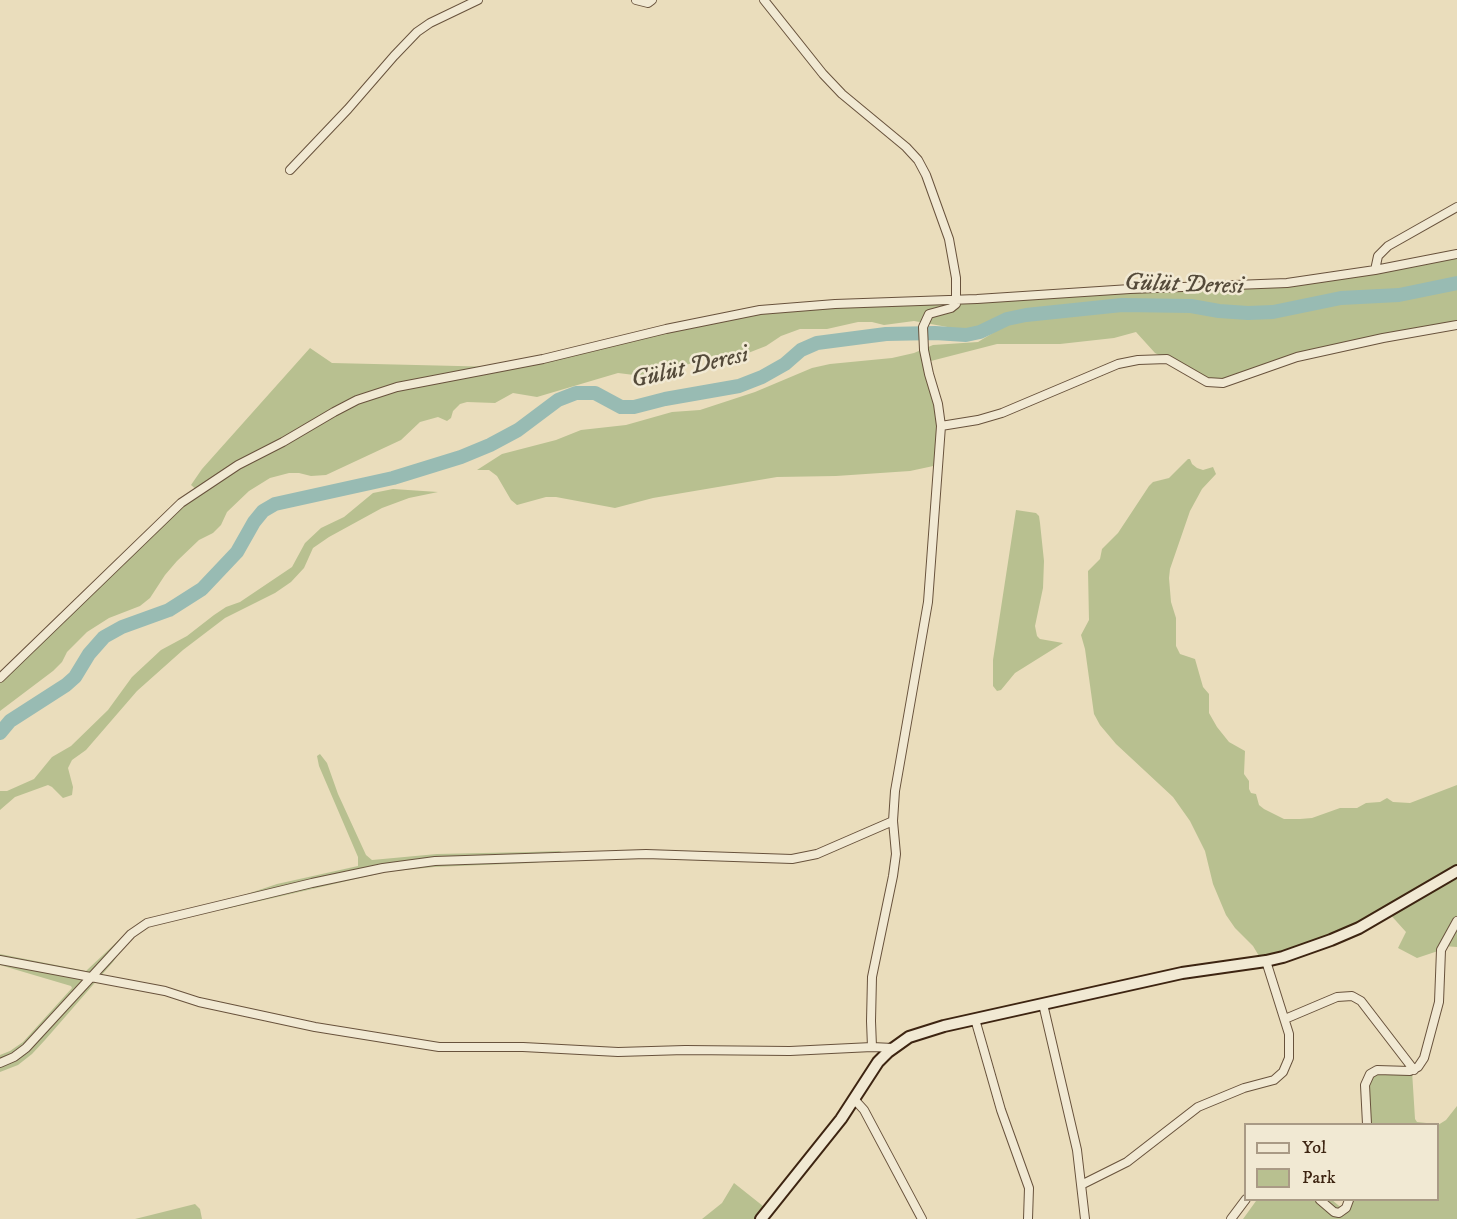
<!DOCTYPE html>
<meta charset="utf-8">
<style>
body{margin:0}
#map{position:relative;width:1457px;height:1219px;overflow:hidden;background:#eaddbc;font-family:"IM FELL DW Pica",serif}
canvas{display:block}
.legend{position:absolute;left:1244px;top:1123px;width:195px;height:78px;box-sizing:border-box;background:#f1e9d3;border:2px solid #a99a85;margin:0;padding:8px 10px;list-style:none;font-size:18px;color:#3d2411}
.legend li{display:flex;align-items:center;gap:12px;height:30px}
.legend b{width:30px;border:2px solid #a99a85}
</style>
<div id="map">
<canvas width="1457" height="1219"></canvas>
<ul class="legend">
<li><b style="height:8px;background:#f1e9d3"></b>Yol</li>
<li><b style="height:16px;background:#b8c090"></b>Park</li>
</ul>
</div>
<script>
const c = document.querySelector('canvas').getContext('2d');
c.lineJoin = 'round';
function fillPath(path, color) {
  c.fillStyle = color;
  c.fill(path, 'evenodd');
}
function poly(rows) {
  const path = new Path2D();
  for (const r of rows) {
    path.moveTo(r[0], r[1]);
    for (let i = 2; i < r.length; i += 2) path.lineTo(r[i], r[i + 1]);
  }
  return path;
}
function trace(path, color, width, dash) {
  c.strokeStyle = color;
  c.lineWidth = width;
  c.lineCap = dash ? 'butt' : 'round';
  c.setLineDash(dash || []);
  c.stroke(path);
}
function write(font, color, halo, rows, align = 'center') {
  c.font = font + ' "IM FELL DW Pica",serif';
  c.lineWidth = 5;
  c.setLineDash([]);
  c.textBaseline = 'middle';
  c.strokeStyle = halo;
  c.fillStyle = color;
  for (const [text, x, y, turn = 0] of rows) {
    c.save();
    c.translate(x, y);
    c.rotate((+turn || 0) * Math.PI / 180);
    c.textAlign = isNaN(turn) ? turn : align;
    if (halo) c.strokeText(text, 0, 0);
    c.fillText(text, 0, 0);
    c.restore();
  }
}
const green = poly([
 [1457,254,1457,325,1297,357,1214,383,1155,353,1136,332,1114,338,1060,344,997,344,927,362,938,404,938,465,910,471,836,476,777,477,653,498,615,508,556,497,546,497,517,505,511,500,497,476,489,470,477,470,502,454,556,440,581,430,626,425,672,412,700,410,755,392,812,368,830,364,892,358,914,353,933,345,978,342,1006,325,1007,320,1004,315,974,328,953,328,914,321,884,325,872,322,858,322,827,329,800,329,781,336,766,346,743,355,713,356,650,377,618,373,537,397,513,393,495,403,467,402,460,404,453,411,451,418,447,421,438,417,420,422,401,440,326,475,311,476,299,473,289,473,270,478,249,491,227,512,221,525,213,533,199,540,177,561,165,575,150,598,140,606,109,618,87,632,67,652,62,662,53,671,0,711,0,678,198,491,191,485,202,469,310,348,332,363,500,367,760,310,1287,283],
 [1188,459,1190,459,1192,464,1197,468,1203,470,1213,467,1216,474,1202,489,1190,511,1170,569,1169,578,1171,602,1176,618,1176,646,1180,654,1195,659,1203,687,1209,694,1209,713,1217,727,1229,742,1245,751,1244,774,1249,781,1249,789,1251,793,1256,794,1259,805,1264,809,1284,819,1300,819,1312,818,1340,808,1357,808,1366,803,1380,802,1387,798,1393,802,1410,803,1457,785,1457,947,1443,946,1441,950,1417,958,1398,948,1406,932,1388,912,1359,928,1259,962,1259,956,1253,946,1235,928,1226,915,1213,884,1205,851,1190,821,1173,797,1116,744,1100,725,1094,714,1085,649,1081,635,1089,620,1088,571,1100,559,1102,549,1118,533,1149,486,1153,482,1169,478],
 [393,489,438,492,409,498,382,508,329,537,313,548,304,568,291,582,275,593,225,618,183,650,137,691,86,750,72,760,68,768,73,787,72,795,63,798,52,787,48,785,15,797,0,810,0,791,7,791,34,779,52,757,71,746,108,710,132,677,161,650,187,636,214,615,226,607,240,602,292,567,305,543,321,528,344,517,373,493],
 [1016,510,1036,513,1039,516,1040,523,1044,561,1043,588,1035,626,1037,636,1040,639,1063,643,1015,673,1001,690,997,691,993,686,993,660],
 [320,754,327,763,338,794,366,855,372,860,437,854,530,852,559,851,577,857,532,863,434,867,386,872,221,910,209,910,220,903,277,884,358,866,358,857,319,766,317,756],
 [120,939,124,942,122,949,113,962,45,1040,32,1054,18,1065,0,1072,0,1055,10,1051,23,1042,72,988,71,986,0,965,0,954,86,971],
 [1412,1071,1415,1119,1417,1122,1436,1124,1367,1124,1365,1085,1370,1074],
 [1457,1106,1457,1219,1243,1219,1256,1201,1254,1200,1332,1200,1344,1210,1349,1200,1438,1200,1438,1125,1446,1120],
 [734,1183,768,1210,761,1219,702,1219,722,1203],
 [195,1204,200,1209,202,1219,135,1219]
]);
const river = poly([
 [0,733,10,721,66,685,75,677,89,654,104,637,122,627,169,610,202,589,237,552,254,522,263,511,275,504,393,478,461,457,490,445,518,430,558,400,576,393,595,393,621,407,634,407,665,399,739,386,762,377,785,364,801,350,817,343,886,334,935,333,966,335,980,332,1007,319,1026,315,1122,305,1191,306,1219,311,1248,313,1273,312,1341,298,1399,295,1457,283]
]);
const street = poly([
 [636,0,648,3,652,0],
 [764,0,823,74,842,94,906,147,918,160,926,175,949,239,956,278,956,304,951,308,929,314,923,327,924,350,929,374,938,404,941,426,928,602,895,791,893,821,896,854,893,876,872,977,871,1021,872,1047],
 [290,170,348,109,394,56,417,32,430,23,478,0],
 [1375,270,1378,256,1388,246,1457,207],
 [941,426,978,420,1002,413,1118,364,1138,360,1167,359,1207,382,1223,383,1297,357,1383,338,1457,325],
 [0,678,181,503,238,465,283,442,334,412,357,400,397,387,543,359,666,329,760,310,835,304,977,299,1130,289,1287,283,1375,270,1457,254],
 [0,960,165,991,199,1002,315,1027,439,1047,523,1047,618,1052,685,1050,790,1051,872,1047,893,1048],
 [1043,1004,1077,1150,1085,1219],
 [975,1019,1001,1110,1029,1188,1028,1219],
 [1285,1019,1337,997,1352,996,1361,1001,1414,1070],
 [0,1063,14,1057,26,1048,131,934,147,923,312,883,383,868,435,861,646,854,792,859,817,854,893,821],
 [854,1099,864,1110,922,1219],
 [1367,1124,1365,1085,1370,1074,1377,1070,1410,1071,1418,1067,1424,1058,1439,1002,1441,950,1457,921],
 [1083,1184,1127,1162,1198,1107,1244,1088,1274,1080,1283,1072,1289,1058,1289,1034,1266,961],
 [1320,1200,1334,1212,1339,1213,1346,1208,1349,1200],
 [1231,1219,1246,1199]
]);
const secondary = poly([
 [761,1219,841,1119,878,1062,888,1052,909,1037,944,1026,1182,973,1266,961,1283,957,1331,940,1359,928,1457,871]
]);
const waterNames = [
 ["Gülüt Deresi",1184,286,2],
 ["Gülüt Deresi",690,369,-13]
];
fillPath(green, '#b8c090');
trace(river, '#98bbb3', 14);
trace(street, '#68523c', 10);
trace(secondary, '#3d2411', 14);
trace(street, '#f1e9d3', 8);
trace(secondary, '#f1e9d3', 10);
write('italic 24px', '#544a3a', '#f1e9d3', waterNames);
</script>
